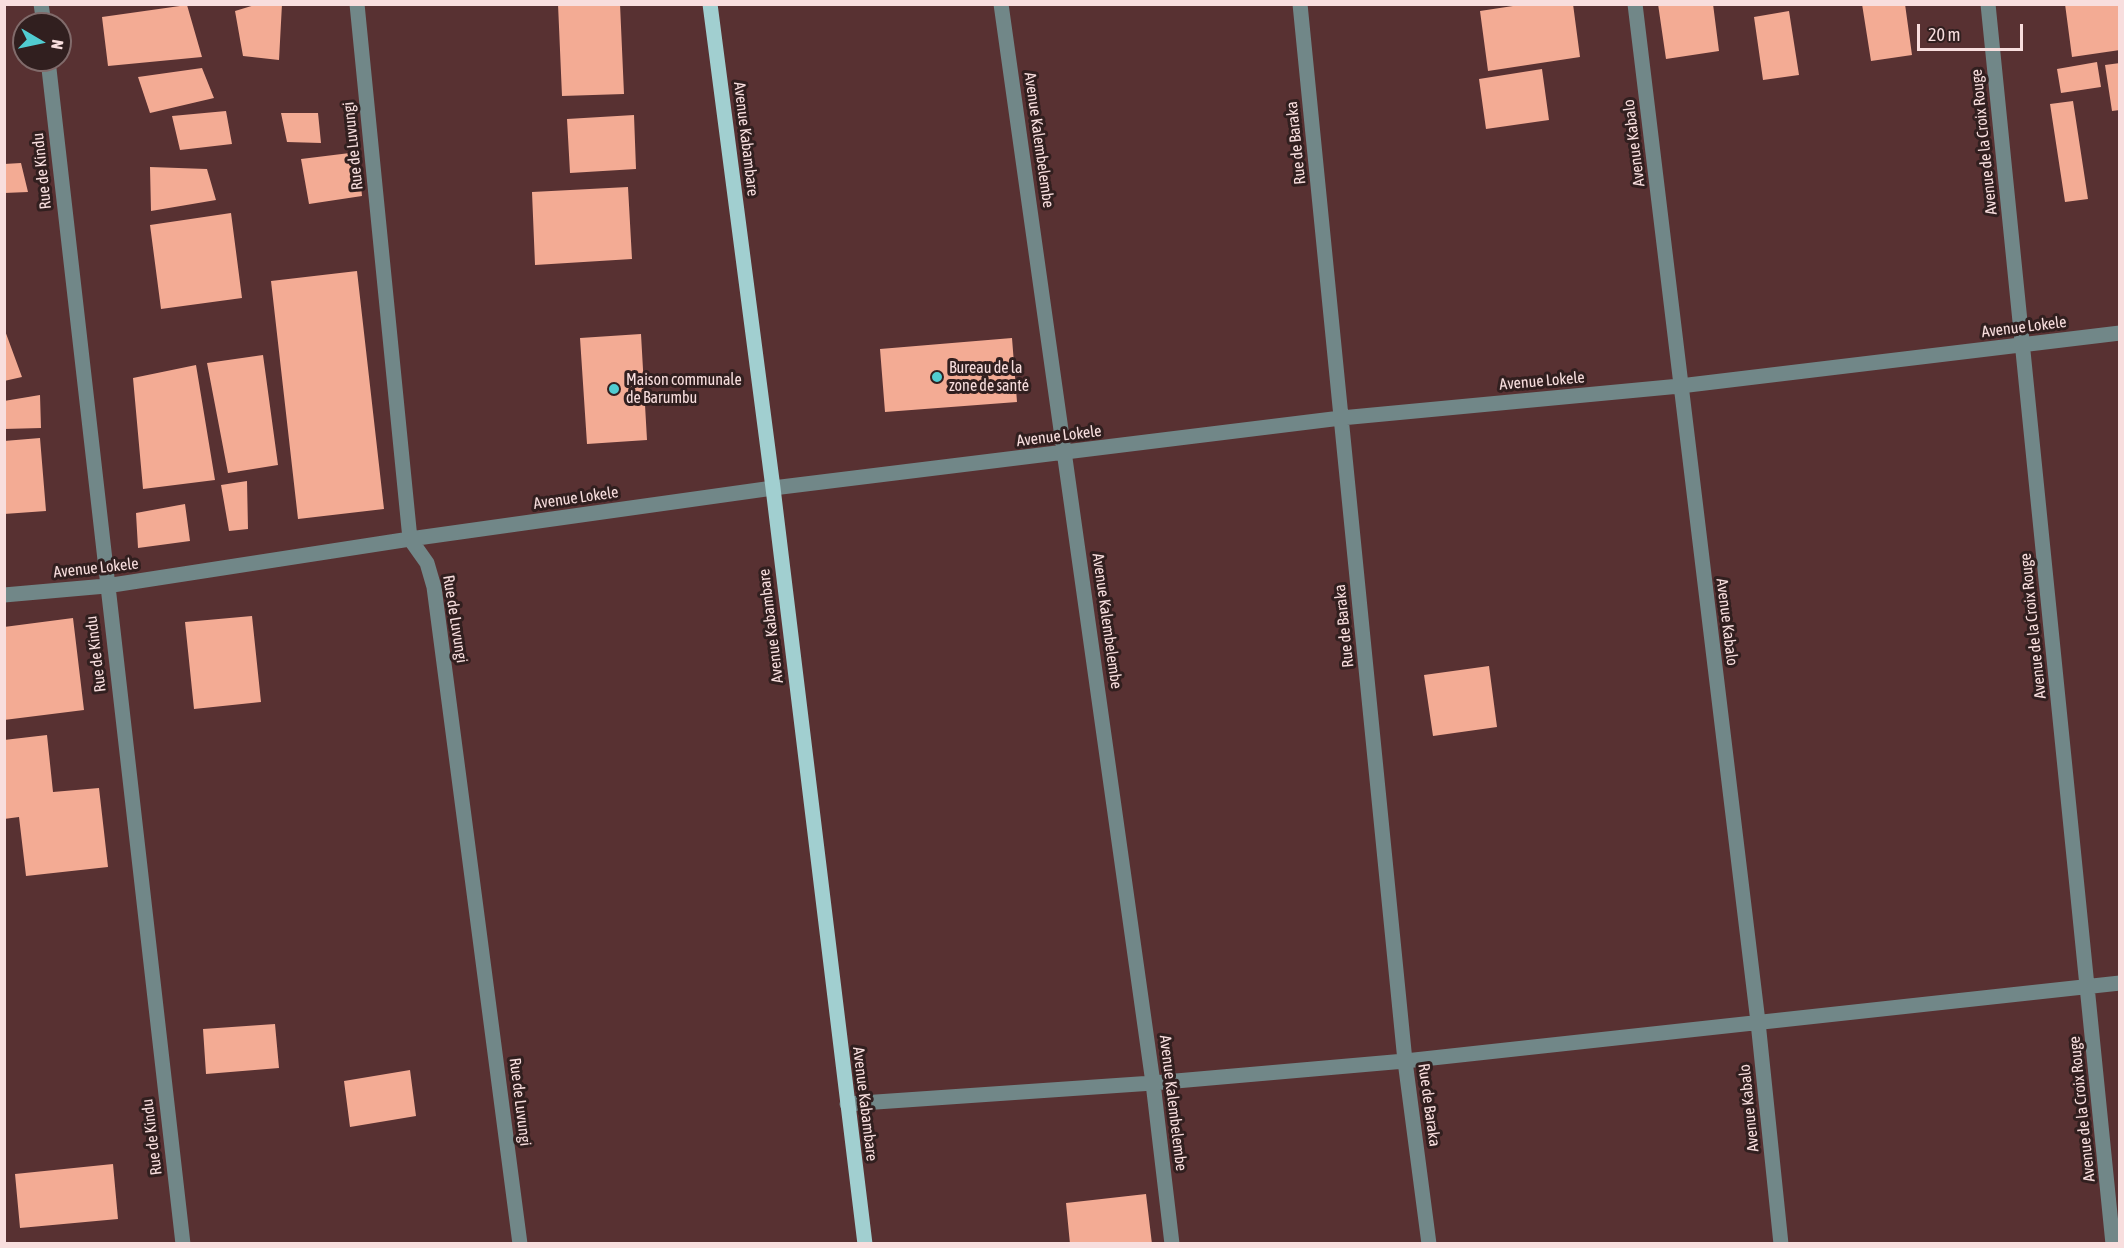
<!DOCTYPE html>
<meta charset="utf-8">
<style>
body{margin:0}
#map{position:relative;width:2124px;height:1248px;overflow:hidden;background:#583132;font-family:"Asap Condensed",sans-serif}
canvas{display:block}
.frame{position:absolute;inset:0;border:6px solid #f8dede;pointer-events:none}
.north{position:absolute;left:12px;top:12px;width:60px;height:60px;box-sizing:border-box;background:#311f1f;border:2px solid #816b6b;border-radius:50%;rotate:99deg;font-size:16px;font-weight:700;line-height:24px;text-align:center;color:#f8dede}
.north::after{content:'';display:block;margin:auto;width:21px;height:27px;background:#51ccd1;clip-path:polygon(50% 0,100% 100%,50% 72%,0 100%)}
.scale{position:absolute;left:1917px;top:24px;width:106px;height:27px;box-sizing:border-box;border:3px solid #f8dede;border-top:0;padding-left:8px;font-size:18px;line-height:21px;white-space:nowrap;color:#f8dede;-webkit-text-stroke:4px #311f1f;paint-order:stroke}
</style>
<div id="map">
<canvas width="2124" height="1248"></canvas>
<div class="frame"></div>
<div class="north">N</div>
<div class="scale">20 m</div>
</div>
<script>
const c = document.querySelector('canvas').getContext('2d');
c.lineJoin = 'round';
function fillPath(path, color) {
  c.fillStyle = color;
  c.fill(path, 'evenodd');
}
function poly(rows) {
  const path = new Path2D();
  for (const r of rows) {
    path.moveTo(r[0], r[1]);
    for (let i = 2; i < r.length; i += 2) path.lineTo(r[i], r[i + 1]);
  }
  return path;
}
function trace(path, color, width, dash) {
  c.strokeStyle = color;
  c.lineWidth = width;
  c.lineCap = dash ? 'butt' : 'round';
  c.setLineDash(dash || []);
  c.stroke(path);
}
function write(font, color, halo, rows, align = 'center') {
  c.font = font + ' "Asap Condensed",sans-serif';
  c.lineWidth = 6;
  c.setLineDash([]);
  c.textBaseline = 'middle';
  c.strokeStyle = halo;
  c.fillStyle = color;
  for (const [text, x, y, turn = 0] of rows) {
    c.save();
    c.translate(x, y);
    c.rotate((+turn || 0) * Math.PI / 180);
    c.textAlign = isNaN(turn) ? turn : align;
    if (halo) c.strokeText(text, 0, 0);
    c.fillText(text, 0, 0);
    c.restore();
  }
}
const building = poly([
 [258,4,282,4,279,60,243,56,235,11],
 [558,4,620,4,624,94,562,96],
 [1526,4,1573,4,1580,57,1488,71,1480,11],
 [1658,4,1713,4,1719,51,1666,59],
 [1862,4,1905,4,1912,55,1871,61],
 [2065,4,2120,4,2120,50,2072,57],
 [187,5,202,57,108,66,102,17],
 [1789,11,1799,75,1763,80,1754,17],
 [2097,62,2101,87,2061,93,2057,69],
 [2120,63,2120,110,2112,111,2105,65],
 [202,68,214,98,150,113,138,77],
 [1542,69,1549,120,1486,129,1479,79],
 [2073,101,2088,199,2065,202,2050,104],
 [226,111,232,144,180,150,172,116],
 [281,113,318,113,321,143,287,142],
 [634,115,636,169,570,173,567,119],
 [358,152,362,196,309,204,301,159],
 [21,163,28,192,4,193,4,164],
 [150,167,207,169,216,200,151,211],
 [628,187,632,259,535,265,532,192],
 [231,213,242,298,161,309,150,225],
 [357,271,384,509,298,519,271,281],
 [4,328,22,377,4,381],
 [641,334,647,440,587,444,580,338],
 [1012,338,1017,402,885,412,880,349],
 [263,355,278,465,228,473,207,363],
 [196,365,215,480,143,489,133,378],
 [40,395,41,428,4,429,4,401],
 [40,438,46,511,4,514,4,441],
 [247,481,248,529,229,531,221,485],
 [185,504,190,541,138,548,136,513],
 [252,616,261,702,194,709,185,622],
 [73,618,84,710,4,720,4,627],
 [1489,666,1497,727,1433,736,1424,675],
 [47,735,53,792,99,788,108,867,26,876,19,817,4,819,4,740],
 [275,1024,279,1068,206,1074,203,1029],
 [410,1070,416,1116,350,1127,344,1081],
 [113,1164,118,1219,20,1228,15,1174],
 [1146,1194,1152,1244,1070,1244,1066,1203]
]);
const minor = poly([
 [41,4,44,24],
 [357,4,410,539,427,563,434,587,520,1244],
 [1001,4,1153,1083,1172,1244],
 [1300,4,1405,1061,1429,1244],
 [1635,4,1758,1022,1781,1244],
 [1988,4,2113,1244],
 [48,60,183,1244],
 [4,595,106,586,410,539,773,488,1341,418,1680,386,2120,333],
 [847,1104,1153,1083,1405,1061,2120,983]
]);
const major = poly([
 [710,4,773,488,865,1244]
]);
const markers = [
 [937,377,6,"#51ccd1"],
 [614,389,6,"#51ccd1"]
];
const streetNames = [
 ["Avenue Kabambare",746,139,83],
 ["Avenue Kalembelembe",1039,140,82],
 ["Avenue de la Croix Rouge",1984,142,-96],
 ["Rue de Baraka",1296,143,-96],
 ["Avenue Kabalo",1634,143,-97],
 ["Rue de Luvungi",353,146,-96],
 ["Rue de Kindu",42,171,-96],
 ["Avenue Lokele",2024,327,-7],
 ["Avenue Lokele",1542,381,-5],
 ["Avenue Lokele",1059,436,-7],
 ["Avenue Lokele",576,498,-8],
 ["Avenue Lokele",96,568,-6],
 ["Rue de Luvungi",455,619,81],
 ["Avenue Kalembelembe",1107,621,82],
 ["Avenue Kabalo",1727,622,83],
 ["Avenue Kabambare",771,626,-97],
 ["Rue de Baraka",1344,626,-96],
 ["Avenue de la Croix Rouge",2033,626,-96],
 ["Rue de Kindu",96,654,-97],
 ["Rue de Luvungi",520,1102,83],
 ["Avenue Kalembelembe",1173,1103,83],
 ["Avenue Kabambare",865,1104,83],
 ["Rue de Baraka",1429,1105,82],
 ["Avenue Kabalo",1749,1108,-96],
 ["Avenue de la Croix Rouge",2082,1109,-96],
 ["Rue de Kindu",152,1137,-97]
];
const poiNames = [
 ["Bureau de la",949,368],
 ["zone de santé",949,386],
 ["Maison communale",626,380],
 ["de Barumbu",626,398]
];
fillPath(building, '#f3ab94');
trace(minor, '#718788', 15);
trace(major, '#a1cfd0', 15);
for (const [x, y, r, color] of markers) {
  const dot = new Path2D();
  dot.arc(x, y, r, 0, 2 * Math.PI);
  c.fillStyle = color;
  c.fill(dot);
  trace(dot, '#311f1f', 2);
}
write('16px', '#f8dede', '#311f1f', streetNames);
write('16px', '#f8dede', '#311f1f', poiNames, 'left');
</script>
